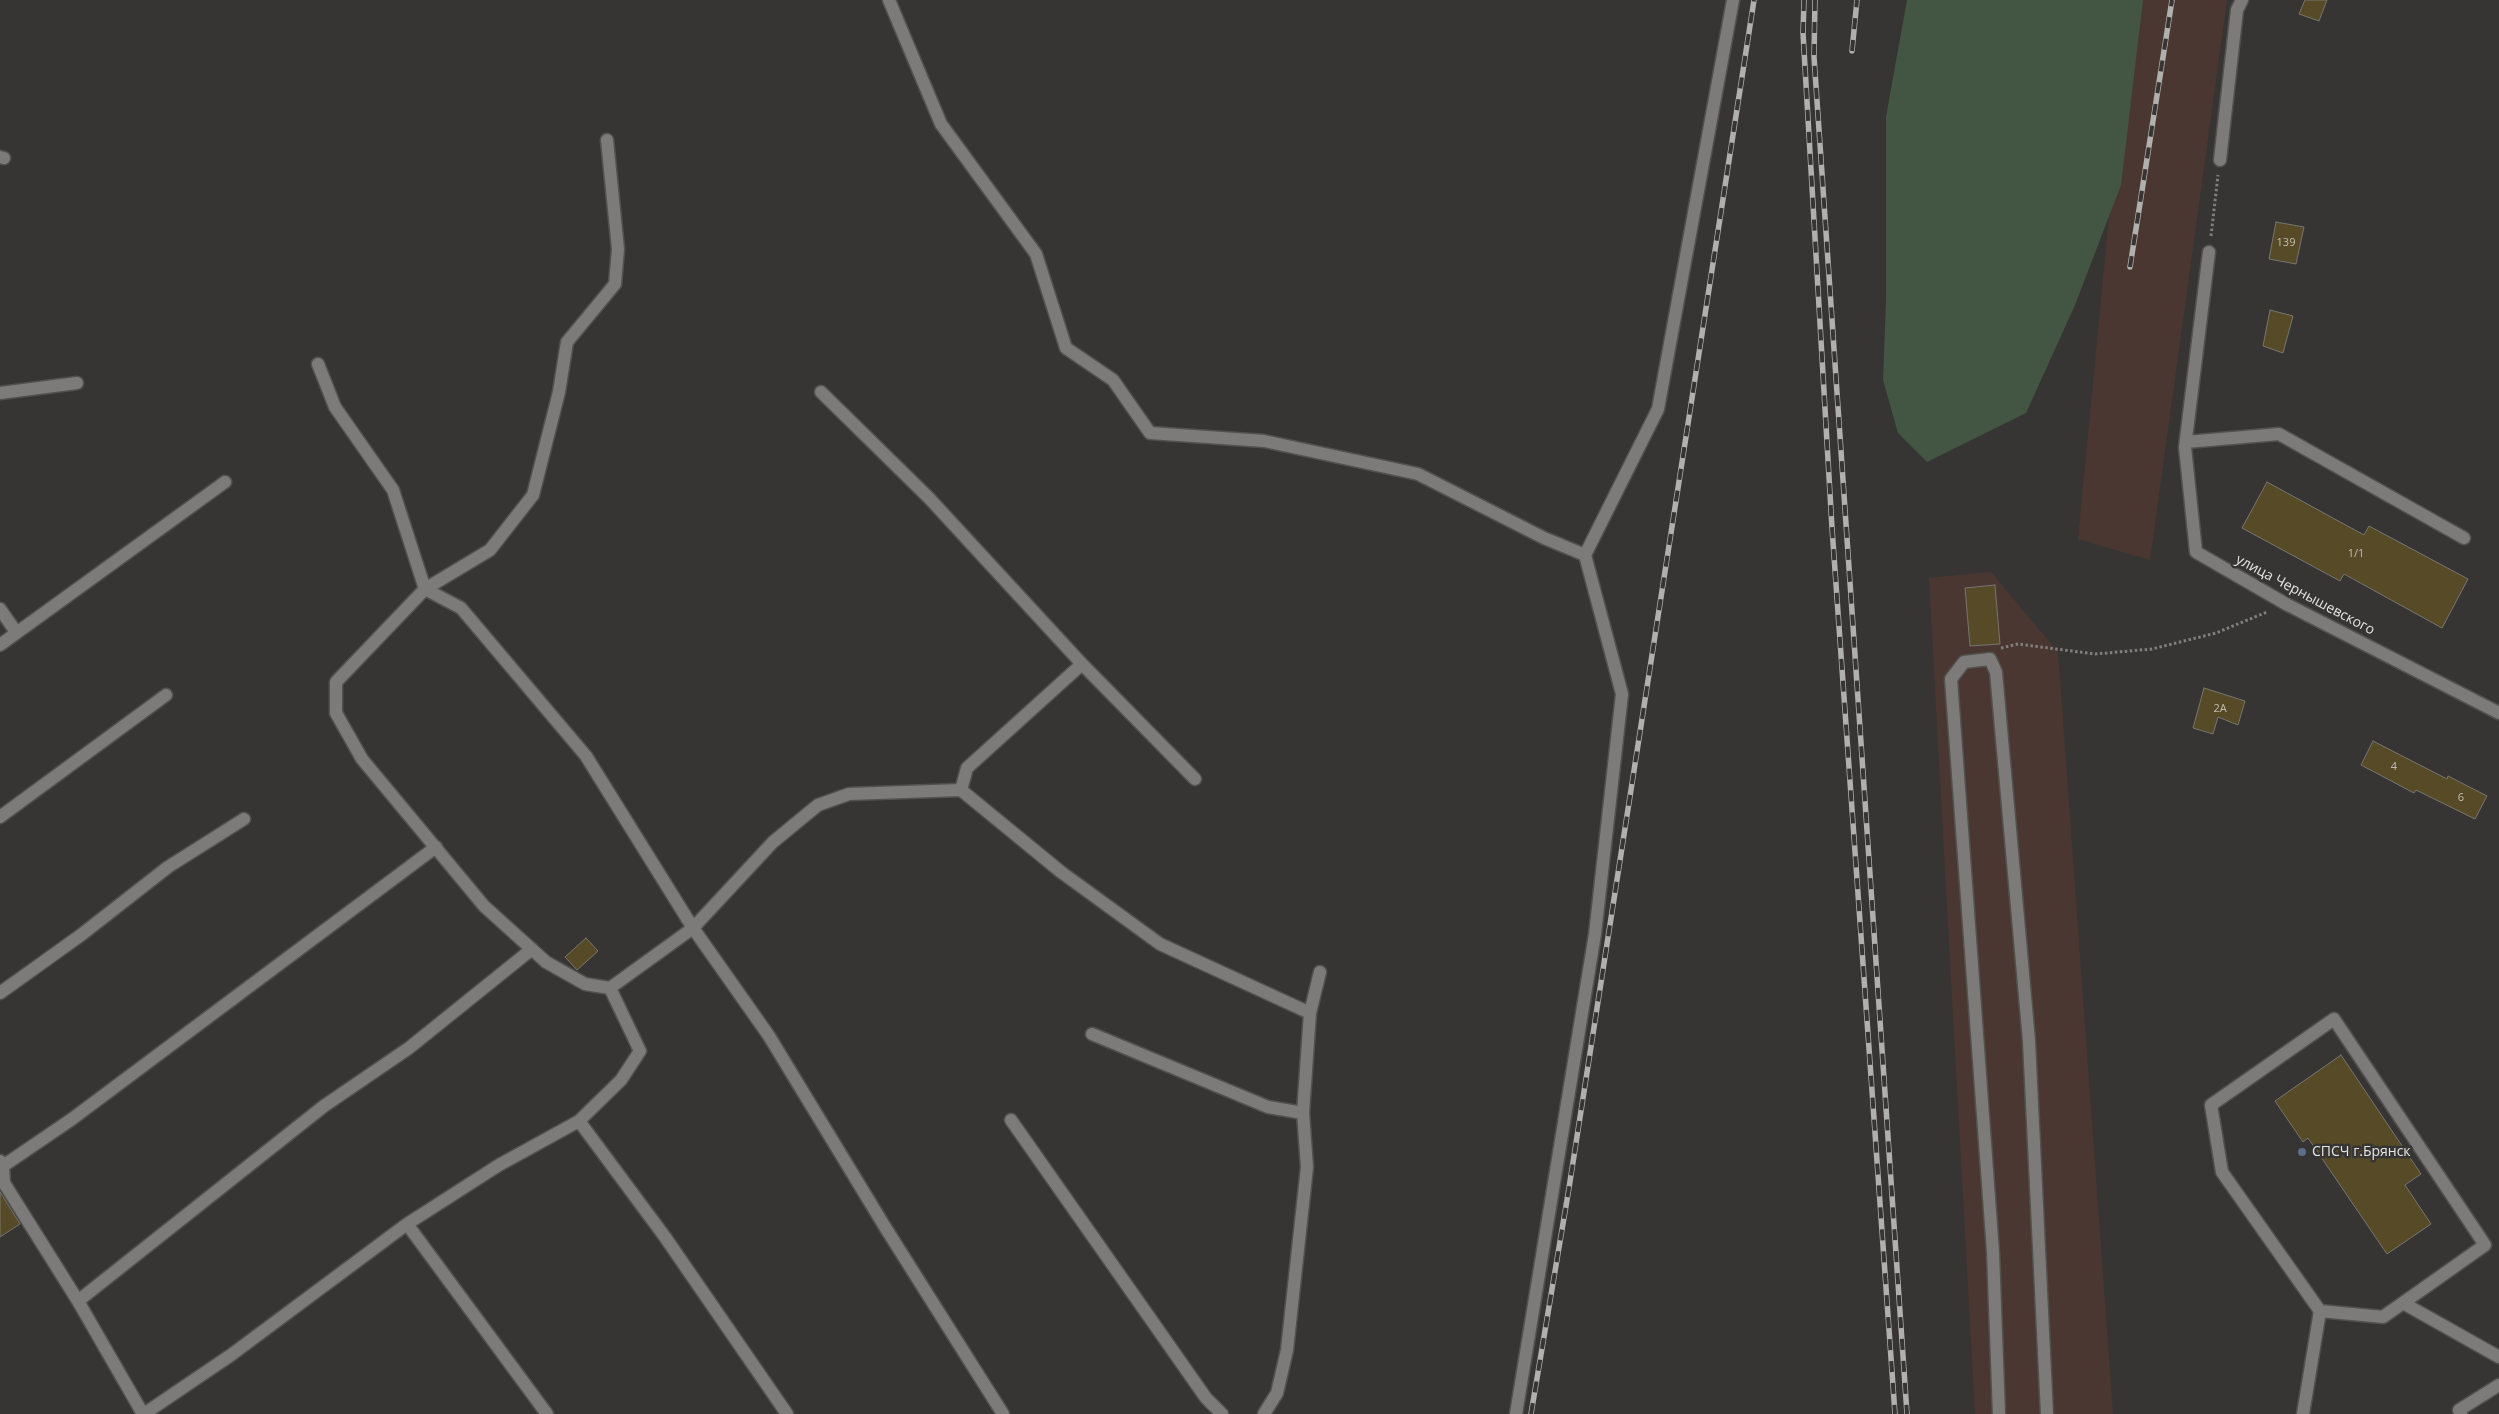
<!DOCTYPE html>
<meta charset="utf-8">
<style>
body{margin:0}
canvas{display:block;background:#363533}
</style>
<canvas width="2499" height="1414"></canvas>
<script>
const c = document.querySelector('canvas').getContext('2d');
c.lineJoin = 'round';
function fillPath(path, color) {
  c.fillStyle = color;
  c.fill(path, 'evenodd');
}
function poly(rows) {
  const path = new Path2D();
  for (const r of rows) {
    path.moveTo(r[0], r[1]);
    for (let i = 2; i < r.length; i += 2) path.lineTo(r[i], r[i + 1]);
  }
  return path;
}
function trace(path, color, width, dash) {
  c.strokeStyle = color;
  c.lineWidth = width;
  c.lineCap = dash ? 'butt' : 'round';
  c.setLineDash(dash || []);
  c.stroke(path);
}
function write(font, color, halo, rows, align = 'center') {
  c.font = font + ' "Open Sans",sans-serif';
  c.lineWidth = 5;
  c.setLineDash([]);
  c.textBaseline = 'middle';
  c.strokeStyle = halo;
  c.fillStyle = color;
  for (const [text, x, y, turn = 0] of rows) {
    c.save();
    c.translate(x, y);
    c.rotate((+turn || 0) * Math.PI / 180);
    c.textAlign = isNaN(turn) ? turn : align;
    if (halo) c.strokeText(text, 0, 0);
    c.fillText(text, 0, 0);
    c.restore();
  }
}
const industrial = poly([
 [2130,0,2227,0,2150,560,2078,539],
 [1991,572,2058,652,2113,1414,1975,1414,1929,578]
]);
const green = poly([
 [1907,0,2143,0,2121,185,2075,305,2026,413,1927,462,1898,433,1883,380,1886,301,1886,117]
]);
const building = poly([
 [2305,0,2327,0,2319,21,2299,14,2305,0],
 [2276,222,2304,227,2296,264,2269,259,2276,222],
 [2270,310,2293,316,2283,353,2263,346,2270,310],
 [2267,482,2364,535,2369,526,2468,579,2442,628,2344,574,2340,581,2242,528,2267,482],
 [1995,585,2000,644,1970,646,1965,588,1995,585],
 [2204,688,2245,701,2238,725,2218,717,2213,734,2193,728,2204,688],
 [2373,741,2447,779,2448,776,2487,796,2475,819,2416,790,2414,793,2361,765,2373,741],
 [586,938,598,951,577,970,565,957,586,938],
 [2341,1055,2421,1174,2405,1185,2431,1224,2387,1254,2308,1138,2303,1142,2275,1101,2341,1055],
 [0,1192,20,1224,0,1237,0,1192]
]);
const path = poly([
 [2211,236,2218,175],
 [2001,648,2018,644,2095,654,2152,649,2216,633,2267,612]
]);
const minor = poly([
 [889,0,941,124,1036,254,1066,348,1113,380,1150,433,1264,441,1418,474,1544,538,1585,555],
 [607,140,618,249,615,284,567,342,559,392,533,495,490,550,425,589,336,682,336,713,362,759,484,906,546,962,585,984,610,988,693,928,773,842,818,805,849,794,961,790,1061,872,1160,944,1310,1013],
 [0,157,4,158],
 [2220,160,2237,10,2242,0],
 [2209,252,2185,447,2196,552,2286,604,2499,713],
 [318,364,335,407,393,490,425,589,461,608,586,756,693,928,769,1036,885,1227,1003,1414],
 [821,392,929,498,1082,664,1195,779],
 [0,393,77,383],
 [2186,442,2279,434,2464,538],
 [0,609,16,632],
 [0,645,225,482],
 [961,790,967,768,1082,664],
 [0,817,166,695],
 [0,993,81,935,168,867,244,819],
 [2334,1019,2485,1245,2383,1317,2320,1311,2222,1172,2211,1105,2334,1019],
 [1092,1034,1268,1107,1303,1113],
 [1011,1120,1206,1398,1222,1414],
 [579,1121,665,1237,787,1414],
 [0,1161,3,1166,4,1183,78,1301,143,1414],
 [3,1166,72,1119,436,847],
 [407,1224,547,1414],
 [78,1301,324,1106,409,1048,532,949],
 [2403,1303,2499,1357],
 [144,1414,231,1355,407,1224,499,1165,579,1121,621,1080,640,1051,610,988],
 [1264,1414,1277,1393,1287,1350,1307,1167,1303,1113,1310,1013,1320,972],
 [1516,1414,1595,934,1622,694,1585,555,1658,409,1733,0],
 [1999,1414,1993,1252,1951,679,1964,662,1990,659,1996,672,2029,1041,2047,1414],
 [2303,1414,2320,1311],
 [2461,1414,2459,1410,2499,1385]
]);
const rail = poly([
 [1804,0,1803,33,1832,528,1895,1414],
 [1815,0,1814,57,1907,1414],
 [1852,51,1857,0],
 [2130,267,2172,0],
 [1531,1414,1569,1188,1754,0]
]);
const markers = [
 [2302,1152,5,"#5c6f8a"]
];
const numberNames = [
 ["139",2286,243],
 ["1/1",2356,554],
 ["2А",2220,709],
 ["4",2394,767],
 ["6",2461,798]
];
const streetNames = [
 ["улица Чернышевского",2305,595,28]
];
const poiNames = [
 ["СПСЧ г.Брянск",2312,1152]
];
fillPath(industrial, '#4b3732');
fillPath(green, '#435643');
fillPath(building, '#574b27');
trace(building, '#767572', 1);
trace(minor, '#51514e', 15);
trace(path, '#807f7d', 3, [2.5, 2.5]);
trace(minor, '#7c7b79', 12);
trace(rail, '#b0b0ae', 5.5);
trace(rail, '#363533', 4, [11]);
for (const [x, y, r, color] of markers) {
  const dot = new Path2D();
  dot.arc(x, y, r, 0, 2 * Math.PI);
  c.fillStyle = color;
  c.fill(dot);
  trace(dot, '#363533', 2);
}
write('11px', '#c2beb4', null, numberNames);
write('14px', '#e5e5e3', '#363533', streetNames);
write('14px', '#e5e5e3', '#363533', poiNames, 'left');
</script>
